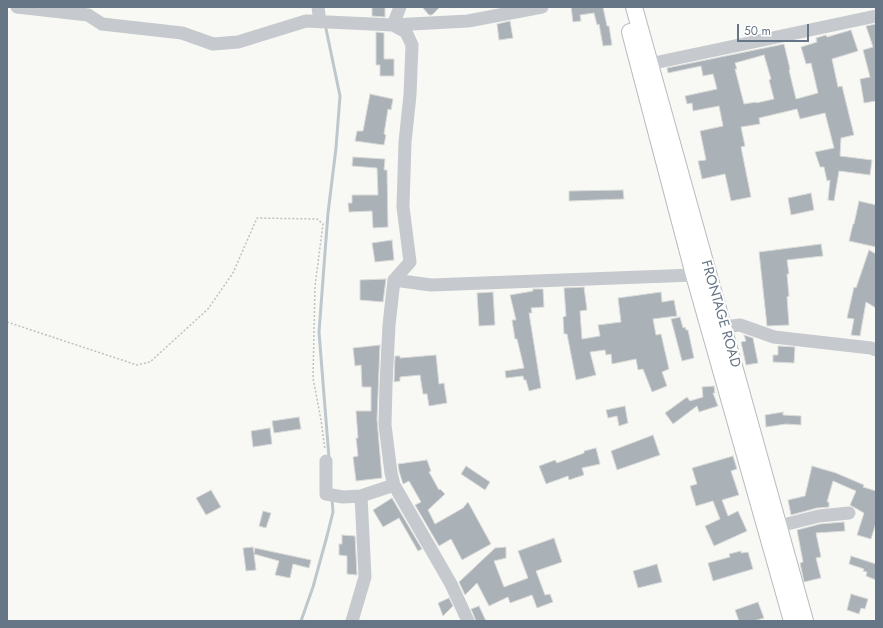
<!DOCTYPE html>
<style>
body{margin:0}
#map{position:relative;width:883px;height:628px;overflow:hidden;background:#f8f8f5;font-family:Jost,sans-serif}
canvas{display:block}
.frame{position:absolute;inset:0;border:8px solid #677686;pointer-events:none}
.scale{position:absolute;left:737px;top:24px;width:72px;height:18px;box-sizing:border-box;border:2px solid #677686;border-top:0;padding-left:5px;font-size:12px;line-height:14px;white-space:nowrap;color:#677686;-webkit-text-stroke:3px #fff;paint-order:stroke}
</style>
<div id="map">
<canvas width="883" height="628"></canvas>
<div class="frame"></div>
<div class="scale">50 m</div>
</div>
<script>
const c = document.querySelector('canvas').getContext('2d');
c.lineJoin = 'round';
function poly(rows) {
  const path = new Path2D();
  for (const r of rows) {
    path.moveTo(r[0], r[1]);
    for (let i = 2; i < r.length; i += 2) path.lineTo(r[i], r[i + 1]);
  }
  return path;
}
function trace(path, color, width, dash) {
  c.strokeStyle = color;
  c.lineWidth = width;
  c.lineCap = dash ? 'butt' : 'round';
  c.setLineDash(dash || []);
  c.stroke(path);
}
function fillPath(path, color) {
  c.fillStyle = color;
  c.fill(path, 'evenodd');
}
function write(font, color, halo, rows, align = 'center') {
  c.font = font + ' Jost,sans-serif';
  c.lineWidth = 4;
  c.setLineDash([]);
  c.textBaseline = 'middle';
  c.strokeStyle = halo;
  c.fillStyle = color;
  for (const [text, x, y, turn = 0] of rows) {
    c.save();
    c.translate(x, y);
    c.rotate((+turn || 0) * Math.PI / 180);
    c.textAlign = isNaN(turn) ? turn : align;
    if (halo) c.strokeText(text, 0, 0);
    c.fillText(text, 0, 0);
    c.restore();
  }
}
const stream = poly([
 [325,24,340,96,336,148,328,213,319,332,329,458],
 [301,621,313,587,327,536,333,512,332,499]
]);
const building = poly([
 [372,7,385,7,385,17,372,16,372,7],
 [422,7,440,7,432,15,429,15,422,7],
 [571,7,603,7,607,26,609,26,612,45,603,46,599,24,597,25,594,13,580,15,581,21,573,22,571,7],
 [510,21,513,38,499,40,497,24,510,21],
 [876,24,876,101,864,103,860,79,870,77,863,50,873,47,866,26,876,24],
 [851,30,858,51,832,59,838,87,842,86,854,135,841,138,840,156,872,160,870,175,839,171,834,201,828,200,830,180,827,181,824,167,820,167,815,152,834,148,825,113,800,119,797,109,759,118,760,124,741,127,745,146,741,147,751,197,731,201,725,174,702,179,698,161,706,160,700,131,723,126,719,106,693,111,692,103,687,104,685,96,717,89,713,74,703,76,701,66,668,73,667,68,784,44,790,69,789,70,796,99,818,93,811,63,806,64,801,47,817,42,816,38,826,35,827,37,851,30],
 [764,55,771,79,769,80,774,99,756,103,756,102,744,104,735,69,737,69,735,63,764,55],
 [376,32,384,33,384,59,394,59,394,76,380,76,380,65,376,65,376,32],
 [370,94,393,99,391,110,388,109,384,134,386,135,384,145,355,141,357,131,363,131,370,94],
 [353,157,385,159,384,170,387,170,388,227,373,228,372,211,349,212,348,203,352,203,352,195,378,195,377,168,352,166,353,157],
 [623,190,624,199,569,201,569,191,623,190],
 [811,193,814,210,791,215,788,198,811,193],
 [859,201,876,205,876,247,849,241,853,224,854,224,859,201],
 [392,240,394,260,375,262,372,243,392,240],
 [821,244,823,256,787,260,789,274,787,274,789,296,787,297,789,325,767,326,759,252,821,244],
 [869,250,876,254,876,308,866,302,860,336,851,335,854,319,847,318,854,287,856,288,869,250],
 [386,279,383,302,360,300,360,280,386,279],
 [584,287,587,310,580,311,582,339,600,336,598,325,621,322,618,298,661,292,662,302,674,300,677,316,653,319,656,335,661,334,669,369,662,372,667,386,652,392,643,369,638,370,636,359,612,364,611,354,606,355,605,350,590,352,596,375,576,380,567,334,564,334,563,317,566,316,564,288,584,287],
 [533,289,543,289,544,307,531,308,532,313,529,313,541,388,529,391,526,380,524,380,523,376,506,378,505,371,524,368,517,339,515,339,512,320,516,320,510,295,533,291,533,289],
 [493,292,495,325,479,326,477,293,493,292],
 [680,317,683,328,685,327,686,330,688,330,694,358,682,361,671,319,680,317],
 [744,335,753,338,758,363,746,365,741,342,746,341,744,335],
 [380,345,377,419,382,478,356,481,353,457,358,456,356,438,358,438,356,411,371,411,371,387,362,387,361,365,355,366,353,348,380,345],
 [778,346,795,347,794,363,773,362,773,355,778,355,778,346],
 [436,355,439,384,444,383,447,403,429,406,427,394,423,394,420,375,400,377,400,381,394,382,395,356,400,356,400,358,436,355],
 [714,386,715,393,713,393,718,406,699,412,697,406,673,424,665,413,687,397,690,401,703,397,702,387,714,386],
 [625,406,628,423,619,426,617,416,608,418,606,410,625,406],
 [783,412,783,415,801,416,801,425,786,424,766,427,765,415,783,412],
 [299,417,301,429,274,433,272,421,299,417],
 [270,428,272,444,253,447,251,431,270,428],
 [653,435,660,455,617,470,611,451,653,435],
 [596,448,600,464,582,468,584,475,569,480,568,476,546,484,539,466,555,460,557,463,584,453,584,451,596,448],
 [733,456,737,469,731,471,739,495,722,500,728,516,738,511,747,531,714,546,705,526,720,519,713,501,696,506,690,486,697,484,692,468,733,456],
 [427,460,431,471,429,472,439,490,440,489,445,494,428,510,435,524,463,508,468,502,491,544,462,560,451,539,439,546,415,505,421,502,409,481,403,484,399,471,398,464,427,460],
 [466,466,490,482,485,490,461,474,466,466],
 [812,466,836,473,864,485,863,487,876,491,876,523,871,539,857,535,864,513,850,505,856,491,833,481,827,502,829,502,829,507,817,508,791,515,788,500,805,496,812,466],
 [211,490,221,507,206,515,196,498,211,490],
 [392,498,422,549,418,551,399,518,383,527,373,510,392,498],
 [263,511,271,513,266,528,259,526,263,511],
 [844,522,845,531,816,533,821,557,816,558,821,578,804,582,800,563,803,562,797,530,820,524,844,522],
 [342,535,355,536,357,575,347,574,347,556,339,555,339,544,342,544,342,535],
 [554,538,562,562,536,571,545,595,550,594,553,602,537,608,532,595,510,603,508,597,489,606,477,583,465,595,459,582,495,548,506,547,506,558,494,561,504,587,528,578,518,551,554,538],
 [253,547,254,553,255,548,311,560,309,568,293,564,290,578,275,575,279,561,254,554,256,570,246,571,243,548,253,547],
 [741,551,741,553,748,552,753,569,713,581,708,563,730,557,729,554,741,551],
 [851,556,876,564,876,580,866,576,867,572,863,571,864,569,849,564,851,556],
 [657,564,662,582,638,588,633,571,657,564],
 [851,594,868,599,865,609,861,608,859,614,847,610,851,594],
 [449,598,453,606,443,616,438,603,449,598],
 [758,602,764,618,754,621,739,621,735,610,758,602],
 [479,606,486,621,476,621,471,609,479,606]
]);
const path = poly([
 [7,322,137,365,150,362,208,309,233,273,257,218,317,219,323,224,315,286,313,378,321,420,325,450]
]);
const minor = poly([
 [17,7,88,15,102,24,182,33,213,44,238,42,306,21,393,25,468,21,542,7],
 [318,7,320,22],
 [400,7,393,25,406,32,412,45,410,95,405,142,403,207,410,262,394,280,389,325,386,385,385,425,391,473,394,485,451,584,468,621],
 [640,66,876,16],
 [394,280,431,285,694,275],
 [724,327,740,325,774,337,871,348,876,350],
 [326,461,326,494,343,497,361,496],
 [779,526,819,516,849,513],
 [352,621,365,577,361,496,394,485]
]);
const major = poly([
 [634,7,805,621],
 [630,32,694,275,792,621]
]);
const streetNames = [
 ["FRONTAGE ROAD",720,314,74]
];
trace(stream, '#bdc7cc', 3);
fillPath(building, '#aab2b8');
trace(building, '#dadad8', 1);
trace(major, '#b7bbbf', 18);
trace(path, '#bec0c2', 1.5, [2, 2]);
trace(minor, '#c6c9cd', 13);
trace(major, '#fff', 16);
write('14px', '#677686', '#fff', streetNames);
</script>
